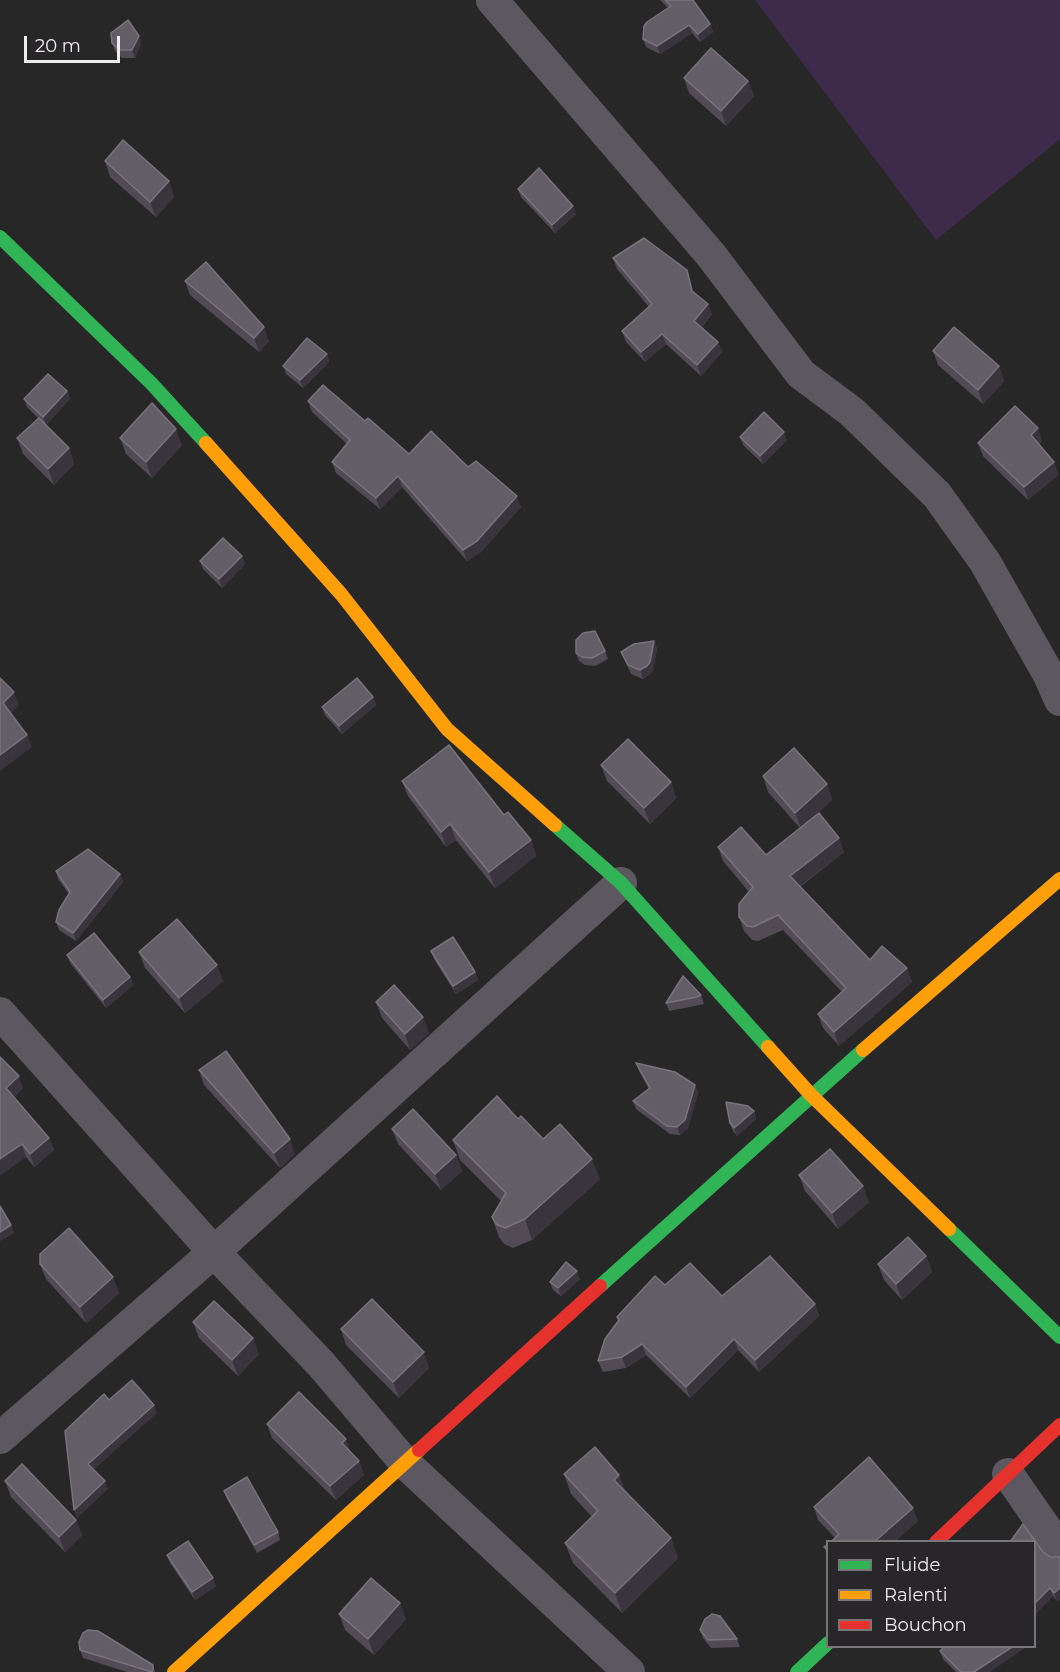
<!DOCTYPE html>
<style>
body{margin:0}
#map{position:relative;width:1060px;height:1672px;overflow:hidden;background:#282728;font-family:Montserrat,sans-serif}
canvas{display:block}
.legend{position:absolute;left:826px;top:1540px;width:210px;height:108px;box-sizing:border-box;background:#282629;border:2px solid #777678;margin:0;padding:8px 10px;list-style:none;font-size:18px;color:#eeedef}
.legend li{display:flex;align-items:center;gap:12px;height:30px}
.legend b{width:30px;border:2px solid #777678}
.scale{position:absolute;left:24px;top:36px;width:96px;height:27px;box-sizing:border-box;border:3px solid #eeedef;border-top:0;padding-left:8px;font-size:18px;line-height:21px;white-space:nowrap;color:#eeedef;-webkit-text-stroke:4px #282629;paint-order:stroke}
</style>
<div id="map">
<canvas width="1060" height="1672"></canvas>
<ul class="legend">
<li><b style="height:8px;background:#30b455"></b>Fluide</li>
<li><b style="height:8px;background:#ff9f0a"></b>Ralenti</li>
<li><b style="height:8px;background:#e5322d"></b>Bouchon</li>
</ul>
<div class="scale">20 m</div>
</div>
<script>
const c = document.querySelector('canvas').getContext('2d');
c.lineJoin = 'round';
function fillPath(path, color) {
  c.fillStyle = color;
  c.fill(path, 'evenodd');
}
function poly(rows) {
  const path = new Path2D();
  for (const r of rows) {
    path.moveTo(r[0], r[1]);
    for (let i = 2; i < r.length; i += 2) path.lineTo(r[i], r[i + 1]);
  }
  return path;
}
function trace(path, color, width, dash) {
  c.strokeStyle = color;
  c.lineWidth = width;
  c.lineCap = dash ? 'butt' : 'round';
  c.setLineDash(dash || []);
  c.stroke(path);
}
const green = poly([
 [755,0,1060,0,1060,139,936,240]
]);
const street = poly([
 [492,0,711,255,801,374,852,412,937,495,985,562,1049,675,1060,700],
 [0,1013,214,1252,321,1364,406,1464,629,1672],
 [0,1438,214,1252,621,883],
 [1008,1474,1060,1549]
]);
const fast = poly([
 [0,237,151,383,206,443],
 [555,825,621,883,768,1047],
 [949,1229,1060,1337],
 [600,1286,863,1050],
 [797,1672,828,1643]
]);
const slow = poly([
 [206,443,341,594,447,729,555,825],
 [768,1047,811,1095,949,1229],
 [863,1050,1060,879],
 [174,1672,419,1450]
]);
const jam = poly([
 [419,1450,600,1286],
 [936,1542,1060,1425]
]);
const wall = poly([
 [660,0,693,0,710,24,713,32,700,42,692,33,660,54,646,47,643,39,668,8],
 [139,36,141,44,135,58,122,58,115,51,112,43],
 [684,78,748,81,754,96,726,126,689,93],
 [105,161,169,181,174,197,156,217,110,177],
 [518,189,576,214,555,233,521,197],
 [613,258,690,280,693,292,712,314,702,327,718,342,722,352,701,376,666,344,645,362,626,342,622,331,649,307,617,269],
 [185,281,269,341,259,352,190,295],
 [933,351,999,366,1004,381,983,404,938,365],
 [327,354,329,362,303,388,286,374,283,366],
 [67,391,70,399,46,425,69,448,74,464,54,485,23,454,17,438,38,418,27,407,24,399],
 [308,401,365,421,409,454,468,467,521,507,481,552,467,561,402,487,380,509,336,473,332,462,347,444,312,412],
 [740,437,787,440,763,464,743,445],
 [120,438,182,445,152,478,126,454],
 [1042,441,1039,444,1054,462,1058,475,1028,500,983,456,978,443],
 [242,556,245,564,222,588,203,569,200,561],
 [654,641,657,649,653,670,650,674,643,679,631,674,621,652],
 [605,651,608,659,595,666,585,665,579,661,576,653],
 [373,697,376,705,342,734,325,715,322,707],
 [601,765,671,782,676,798,650,824,607,781],
 [763,776,827,784,832,800,809,821,844,852,800,887,870,960,907,968,912,982,839,1046,823,1028,818,1014,842,992,783,930,758,941,752,940,744,931,739,917,749,892,723,861,718,847,766,855,800,828,768,792],
 [402,781,504,815,531,840,536,856,495,888,456,840,446,847,408,796],
 [56,871,120,874,123,882,76,941,59,930,56,922,69,894,58,879],
 [431,951,475,972,478,980,456,994,434,959],
 [139,952,223,981,185,1013,145,968],
 [67,955,130,977,133,985,106,1008,70,963],
 [701,995,704,1004,700,1005,669,1011,666,1003],
 [376,1002,429,1033,410,1050,382,1018],
 [0,1057,23,1088,14,1097,49,1138,54,1150,34,1167,26,1157,0,1175],
 [636,1063,695,1085,698,1093,688,1128,680,1135,670,1134,636,1109,633,1101,649,1089,639,1071],
 [199,1070,295,1154,280,1168,204,1085],
 [754,1111,756,1119,737,1136,733,1131,730,1123],
 [518,1119,543,1139,600,1179,532,1240,513,1248,504,1244,499,1237,492,1217,501,1201,460,1160,453,1140],
 [392,1129,456,1155,462,1171,441,1190,398,1144],
 [799,1175,869,1202,838,1229,805,1191],
 [926,1256,932,1272,902,1300,884,1280,878,1264],
 [40,1264,119,1293,86,1323,46,1279],
 [580,1279,561,1296,553,1290,550,1282],
 [665,1285,722,1296,815,1304,819,1316,759,1372,738,1350,690,1398,646,1355,626,1368,603,1372,598,1361,618,1321,617,1317],
 [193,1322,259,1354,238,1376,199,1338],
 [341,1329,429,1368,399,1398,346,1345],
 [267,1424,351,1452,359,1461,364,1475,336,1500,272,1438],
 [564,1474,619,1475,625,1492,678,1558,622,1613,573,1563,565,1543,592,1517,571,1494],
 [5,1481,76,1520,82,1535,65,1552,11,1497],
 [224,1491,278,1532,280,1540,257,1553,227,1499],
 [814,1507,918,1521,894,1542,831,1542,835,1538,818,1520],
 [1035,1542,1043,1552,1050,1557,1060,1557,1060,1599,1057,1601,1053,1596,1035,1614],
 [167,1555,216,1586,195,1600,170,1563],
 [339,1614,406,1619,374,1655,345,1630],
 [700,1630,737,1639,740,1647,711,1648,703,1638],
 [1026,1647,989,1672,956,1672,943,1659,940,1651],
 [80,1650,153,1665,155,1672,127,1672,83,1658]
]);
const shadedWall = poly([
 [710,24,713,32,700,42,698,34],
 [689,25,692,33,660,54,657,46],
 [139,36,141,44,135,58,132,50],
 [748,81,754,96,726,126,721,111],
 [169,181,174,197,156,217,150,202],
 [573,206,576,214,555,233,552,225],
 [708,304,712,314,698,331,694,321],
 [264,327,269,341,259,352,254,338],
 [662,334,666,344,645,362,641,352],
 [718,342,722,352,701,376,697,365],
 [327,354,329,362,303,388,300,380],
 [999,366,1004,381,983,404,978,390],
 [67,391,70,399,46,425,43,417],
 [1038,428,1042,441,1036,447,1031,435],
 [176,429,182,445,152,478,146,462],
 [784,432,787,440,763,464,760,456],
 [69,448,74,464,54,485,48,469],
 [1054,462,1058,475,1028,500,1024,487],
 [398,476,402,487,380,509,376,498],
 [517,496,521,507,481,552,467,561,463,550],
 [242,556,245,564,222,588,219,579],
 [654,641,657,649,653,670,650,674,643,679,640,670],
 [14,692,19,705,8,716,3,703],
 [373,697,376,705,342,734,339,726],
 [27,735,32,747,0,771,0,755],
 [671,782,676,798,650,824,644,808],
 [827,784,832,800,801,828,795,813],
 [450,824,456,840,446,847,441,832],
 [839,838,844,852,795,890,790,876],
 [531,840,536,856,495,888,489,872],
 [120,874,123,882,76,941,73,933],
 [217,965,223,981,185,1013,179,998],
 [907,968,912,982,839,1046,834,1032],
 [475,972,478,980,456,994,453,986],
 [130,977,133,985,106,1008,103,1000],
 [423,1017,429,1033,410,1050,405,1034],
 [19,1076,23,1088,11,1100,6,1088],
 [695,1085,698,1093,688,1128,680,1135,677,1127],
 [754,1111,756,1119,737,1136,734,1128],
 [49,1138,54,1150,34,1167,30,1154],
 [290,1139,295,1154,280,1168,274,1153],
 [22,1144,26,1157,0,1175,0,1159],
 [456,1155,462,1171,441,1190,435,1174],
 [592,1159,600,1179,532,1240,525,1219],
 [863,1186,869,1202,838,1229,832,1213],
 [11,1225,14,1233,0,1241,0,1232],
 [926,1256,932,1272,902,1300,896,1284],
 [577,1271,580,1279,561,1296,558,1288],
 [113,1277,119,1293,86,1323,80,1307],
 [815,1304,819,1316,759,1372,755,1360],
 [253,1338,259,1354,238,1376,232,1360],
 [734,1339,738,1350,690,1398,686,1387],
 [642,1344,646,1355,626,1368,622,1357],
 [424,1352,429,1368,399,1398,393,1382],
 [154,1405,157,1413,91,1472,88,1464],
 [346,1439,351,1453,342,1443],
 [359,1461,364,1475,336,1500,330,1486],
 [619,1475,627,1495,614,1480],
 [105,1481,108,1489,77,1518,74,1510],
 [913,1508,918,1521,894,1542,874,1542],
 [76,1520,82,1535,65,1552,59,1537],
 [671,1538,678,1558,622,1613,615,1593],
 [213,1578,216,1586,195,1600,192,1592],
 [1050,1588,1053,1596,1035,1614,1035,1603],
 [1060,1588,1060,1599,1057,1601,1054,1593],
 [400,1603,406,1619,374,1655,368,1639],
 [1012,1647,1026,1647,989,1672,974,1672]
]);
const building = poly([
 [665,0,693,0,710,24,698,34,689,25,657,46,643,39,644,26,647,22,671,6,665,0],
 [128,20,139,36,132,50,119,50,112,43,111,33,128,20],
 [711,48,748,81,721,111,684,78,711,48],
 [123,140,169,181,150,202,105,161,123,140],
 [539,168,573,206,552,225,518,189,539,168],
 [644,238,687,270,692,291,708,304,694,321,718,342,697,365,662,334,641,352,622,331,652,304,613,258,644,238],
 [206,262,264,327,254,338,185,281,206,262],
 [954,327,999,366,978,390,933,351,954,327],
 [307,338,327,354,300,380,283,366,307,338],
 [48,374,67,391,43,417,24,399,48,374],
 [323,385,365,421,368,418,409,454,431,431,468,467,476,461,517,496,477,541,463,550,398,476,376,498,332,462,350,440,308,401,323,385],
 [152,403,176,429,146,462,120,438,152,403],
 [1015,406,1038,428,1031,435,1054,462,1024,487,978,443,1015,406],
 [764,412,784,432,760,456,740,437,764,412],
 [39,418,69,448,48,469,17,438,39,418],
 [223,538,242,556,219,579,200,561,223,538],
 [595,631,605,651,592,658,582,657,576,653,576,640,583,633,595,631],
 [654,641,650,662,647,666,640,670,628,665,621,652,634,644,654,641],
 [0,678,14,692,3,703,27,735,0,755,0,678],
 [357,678,373,697,339,726,322,707,357,678],
 [628,739,671,782,644,808,601,765,628,739],
 [449,745,504,815,508,812,531,840,489,872,450,824,441,832,402,781,449,745],
 [794,748,827,784,795,813,763,776,794,748],
 [819,813,839,838,790,876,870,960,882,946,907,968,834,1032,818,1014,846,988,778,915,753,927,747,926,739,917,739,904,753,887,718,847,741,827,766,855,819,813],
 [88,849,120,874,73,933,56,922,59,910,70,892,56,871,88,849],
 [177,919,217,965,179,998,139,952,177,919],
 [94,933,130,977,103,1000,67,955,94,933],
 [453,937,475,972,453,986,431,951,453,937],
 [683,976,701,995,697,997,666,1003,683,976],
 [394,985,423,1017,405,1034,376,1002,394,985],
 [226,1051,290,1139,274,1153,199,1070,226,1051],
 [0,1057,19,1076,6,1088,49,1138,30,1154,22,1144,0,1159,0,1057],
 [636,1063,675,1072,695,1085,685,1120,677,1127,667,1126,633,1101,650,1088,636,1063],
 [497,1096,518,1119,521,1116,543,1139,560,1124,592,1159,525,1219,505,1228,496,1224,492,1217,506,1193,453,1140,497,1096],
 [726,1102,748,1106,754,1111,734,1128,730,1123,726,1102],
 [413,1109,456,1155,435,1174,392,1129,413,1109],
 [830,1149,863,1186,832,1213,799,1175,830,1149],
 [0,1206,11,1225,0,1232,0,1206],
 [69,1228,113,1277,80,1307,40,1264,40,1254,69,1228],
 [908,1237,926,1256,896,1284,878,1264,908,1237],
 [770,1256,815,1304,755,1360,734,1339,686,1387,642,1344,622,1357,598,1361,605,1339,619,1320,617,1317,655,1276,665,1285,690,1263,722,1296,770,1256],
 [566,1262,577,1271,558,1288,550,1282,566,1262],
 [372,1299,424,1352,393,1382,341,1329,372,1299],
 [214,1301,253,1338,232,1360,193,1322,214,1301],
 [132,1380,154,1405,88,1464,105,1481,74,1510,65,1431,104,1394,109,1400,132,1380],
 [299,1392,346,1439,342,1443,359,1461,330,1486,267,1424,299,1392],
 [595,1447,619,1475,614,1480,671,1538,615,1593,565,1543,598,1511,564,1474,595,1447],
 [869,1457,913,1508,874,1542,831,1542,839,1534,814,1507,869,1457],
 [22,1464,76,1520,59,1537,5,1481,22,1464],
 [247,1477,278,1532,254,1545,224,1491,247,1477],
 [1023,1524,1043,1552,1050,1557,1060,1557,1060,1588,1054,1593,1050,1588,1035,1603,1035,1542,1010,1542,1023,1524],
 [188,1541,213,1578,192,1592,167,1555,188,1541],
 [828,1544,828,1551,824,1547,828,1544],
 [371,1578,400,1603,368,1639,339,1614,371,1578],
 [712,1614,720,1616,737,1639,708,1640,700,1630,705,1619,712,1614],
 [88,1630,98,1631,153,1665,153,1669,152,1672,80,1650,79,1642,83,1633,88,1630],
 [944,1647,1012,1647,974,1672,961,1672,940,1651,944,1647]
]);
fillPath(green, '#3e2b4b');
trace(street, '#5d5860', 32);
trace(fast, '#30b455', 14);
trace(slow, '#ff9f0a', 14);
trace(jam, '#e5322d', 14);
fillPath(wall, '#524b56');
fillPath(shadedWall, '#3a353c');
fillPath(building, '#635d66');
trace(building, '#78737c', 1.5);
</script>
